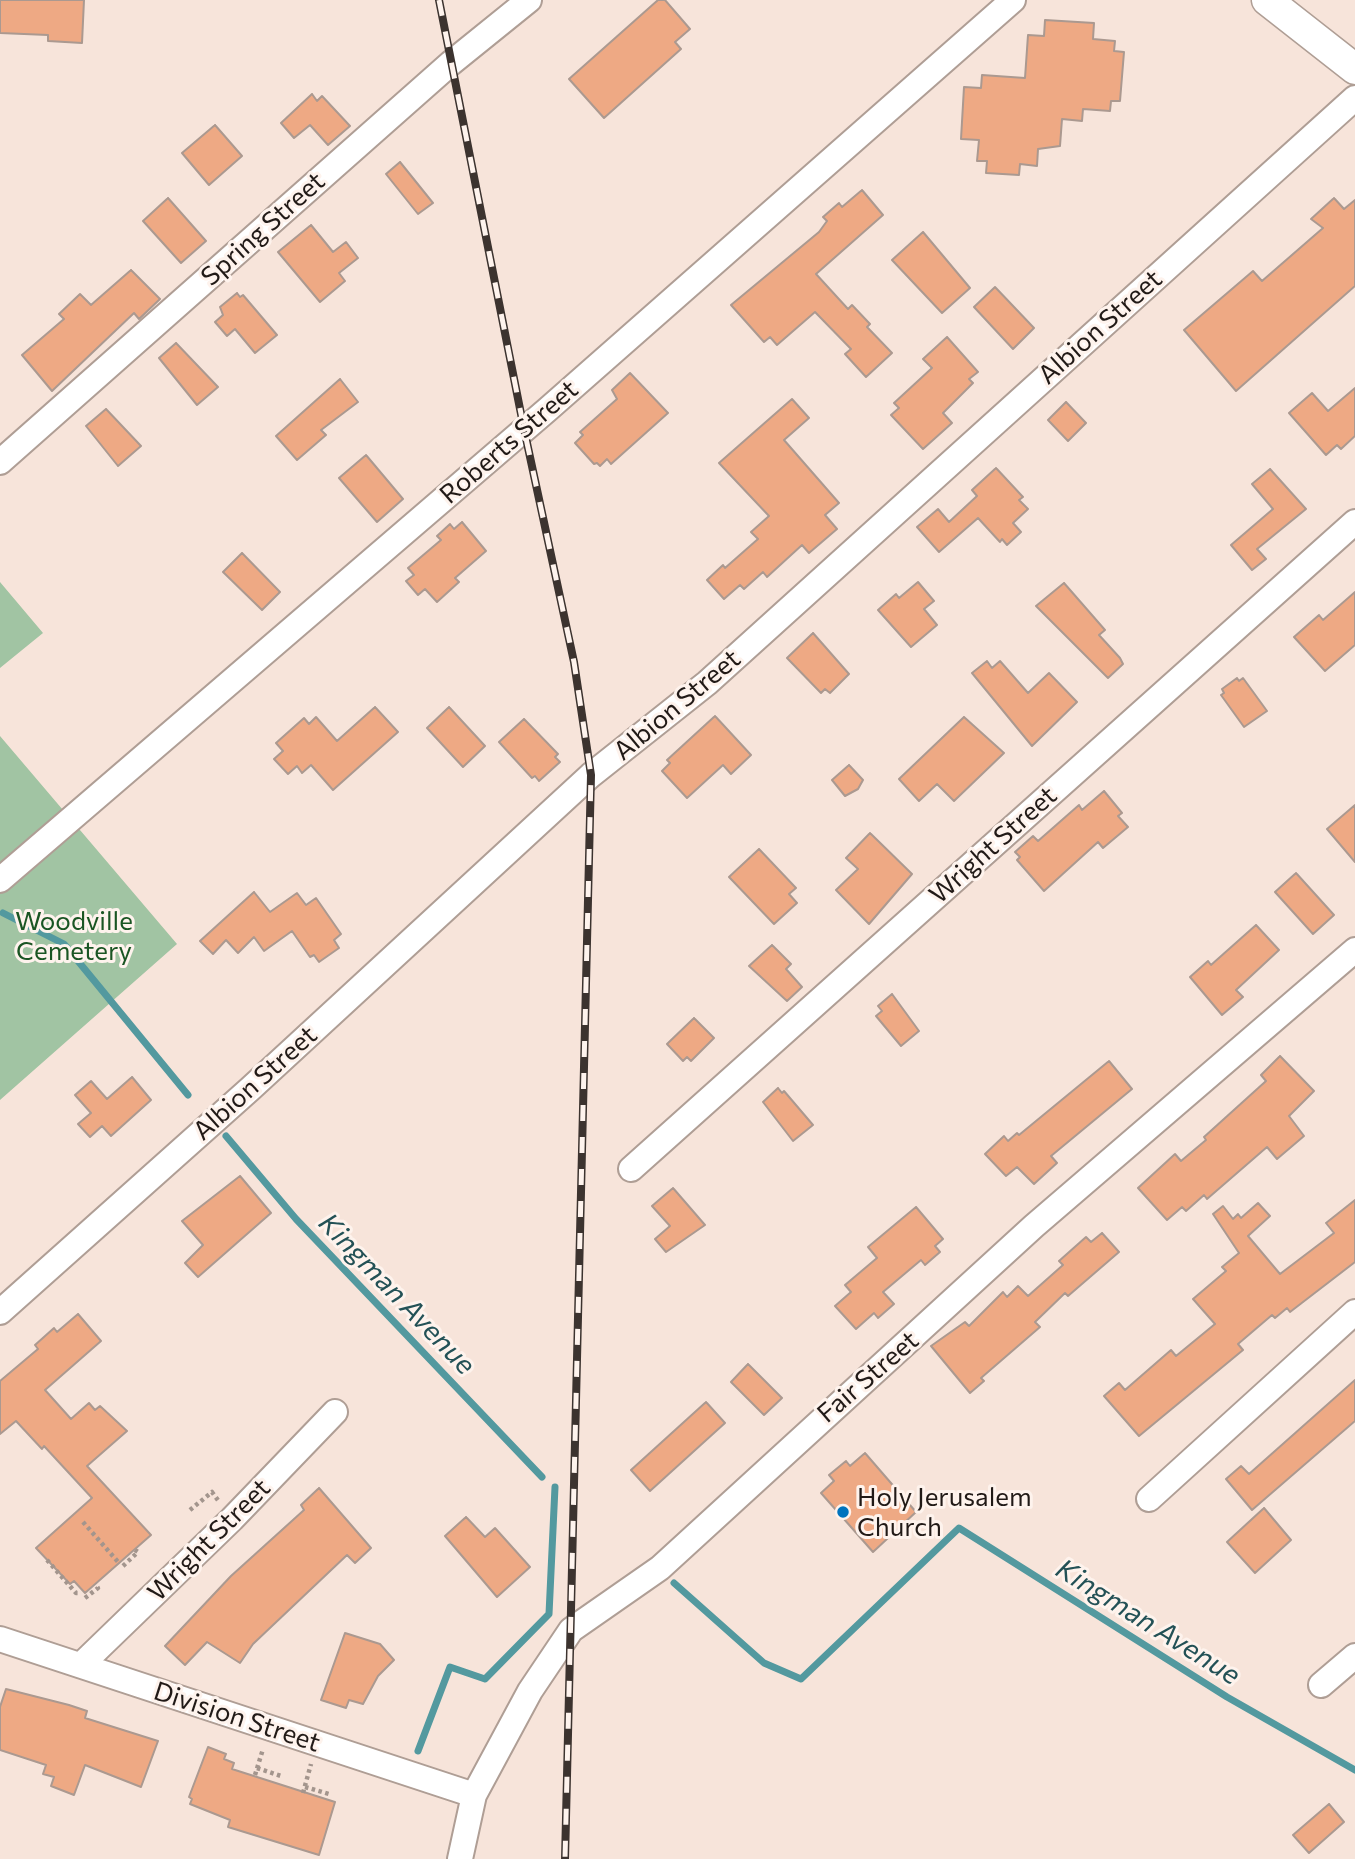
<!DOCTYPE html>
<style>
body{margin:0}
canvas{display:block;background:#f7e4da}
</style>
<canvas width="1355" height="1859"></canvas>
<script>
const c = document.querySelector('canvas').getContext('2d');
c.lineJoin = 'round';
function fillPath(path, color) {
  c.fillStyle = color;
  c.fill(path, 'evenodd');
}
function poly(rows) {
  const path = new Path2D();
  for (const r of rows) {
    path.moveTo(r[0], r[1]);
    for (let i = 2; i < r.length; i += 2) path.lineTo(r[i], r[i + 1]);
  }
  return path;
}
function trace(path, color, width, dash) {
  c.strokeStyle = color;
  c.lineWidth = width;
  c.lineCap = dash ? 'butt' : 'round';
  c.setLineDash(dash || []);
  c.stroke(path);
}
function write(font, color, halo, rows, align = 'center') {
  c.font = font + ' Commissioner,sans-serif';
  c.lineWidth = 6;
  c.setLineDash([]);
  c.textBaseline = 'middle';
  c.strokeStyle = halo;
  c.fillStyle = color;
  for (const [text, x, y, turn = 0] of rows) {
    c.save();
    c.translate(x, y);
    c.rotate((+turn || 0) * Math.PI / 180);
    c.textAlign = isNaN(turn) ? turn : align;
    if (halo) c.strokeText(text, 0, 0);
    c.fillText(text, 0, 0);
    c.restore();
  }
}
const green = poly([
 [0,582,43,633,0,668],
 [0,736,177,944,0,1100]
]);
const stream = poly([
 [3,913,64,944,188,1095],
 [226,1136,296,1219,542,1477],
 [674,1583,764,1663,801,1679,959,1528,1227,1697,1355,1770],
 [418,1751,450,1667,485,1679,549,1614,555,1487]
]);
const building = poly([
 [0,0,84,0,82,43,48,41,48,35,0,33,0,0],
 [658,0,665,0,690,29,675,42,681,49,604,118,569,79,658,0],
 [1045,20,1094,23,1093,39,1115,41,1114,51,1124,52,1120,101,1111,101,1110,111,1083,109,1082,121,1062,119,1060,146,1038,149,1037,166,1020,164,1019,175,986,173,987,161,977,161,979,140,961,139,964,87,981,88,982,75,1025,78,1028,35,1044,36,1045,20],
 [312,94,317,101,322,96,350,126,328,145,310,125,294,138,281,123,312,94],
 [215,125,242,156,209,185,182,153,215,125],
 [400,162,433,203,418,214,386,174,400,162],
 [862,190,883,215,816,274,848,309,852,305,870,324,867,327,892,353,866,377,845,354,851,349,815,312,777,345,770,337,764,342,731,305,819,232,827,221,823,217,839,203,842,207,862,190],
 [168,198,206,241,181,263,143,221,168,198],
 [1334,198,1344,209,1355,200,1355,286,1236,391,1184,330,1253,271,1262,281,1323,228,1311,219,1334,198],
 [311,225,333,252,346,242,358,258,339,273,345,281,320,302,278,252,311,225],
 [923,232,970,288,942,313,892,260,923,232],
 [131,270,160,299,139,319,134,313,52,391,22,355,64,319,59,314,80,294,91,305,131,270],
 [995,287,1034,328,1013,349,974,307,995,287],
 [237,293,240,297,243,295,277,335,255,353,235,329,227,336,215,322,223,315,220,307,237,293],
 [947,337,978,372,969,379,973,383,943,413,952,423,923,449,891,415,899,408,894,403,932,368,923,359,947,337],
 [176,343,218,387,197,405,159,358,176,343],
 [630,373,668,413,611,464,607,459,600,466,597,463,594,464,575,443,583,435,580,432,617,399,612,390,630,373],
 [340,379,358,402,321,430,326,435,297,460,276,436,340,379],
 [1355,388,1355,436,1341,449,1337,445,1326,455,1289,413,1312,393,1328,411,1355,388],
 [792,399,809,418,784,440,839,503,825,515,837,529,809,553,802,545,767,577,763,572,744,589,740,585,724,599,707,580,723,565,725,568,758,539,751,532,769,516,719,463,792,399],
 [1066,402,1086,423,1068,441,1048,420,1066,402],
 [106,409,141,446,118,466,86,426,106,409],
 [366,455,403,499,377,522,339,478,366,455],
 [996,468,1023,497,1019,500,1028,509,1013,523,1021,532,1007,545,1002,539,1000,542,978,518,939,552,917,527,938,509,949,522,977,496,972,490,996,468],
 [1270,469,1306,509,1257,549,1266,559,1252,570,1231,545,1273,509,1252,484,1270,469],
 [462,522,486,551,455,578,459,582,437,602,425,589,418,595,406,581,414,575,408,568,441,540,437,536,450,524,454,529,462,522],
 [242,553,280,592,262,610,223,572,242,553],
 [918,582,934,601,924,609,937,625,911,647,878,610,896,594,899,598,918,582],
 [1064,583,1105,630,1099,635,1120,658,1123,664,1108,678,1036,606,1064,583],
 [1355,592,1355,645,1325,671,1294,637,1319,615,1323,620,1355,592],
 [813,633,849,674,830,693,825,689,821,693,787,658,813,633],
 [987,661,992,668,1000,661,1028,693,1049,673,1077,702,1032,746,972,673,987,661],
 [1237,678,1239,681,1243,678,1267,711,1244,727,1221,695,1224,693,1222,689,1237,678],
 [375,707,398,732,333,790,311,765,302,773,297,766,288,774,274,759,283,751,276,743,304,718,309,724,316,717,337,741,375,707],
 [449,707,485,746,463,767,427,728,449,707],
 [715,716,751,755,731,774,723,765,687,798,662,771,670,763,667,760,715,716],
 [964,717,1004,753,954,801,937,784,919,801,899,779,964,717],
 [524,719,558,754,555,757,560,762,539,781,535,776,532,778,499,742,524,719],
 [849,765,863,780,858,789,845,796,832,780,849,765],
 [1104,791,1122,813,1118,816,1128,827,1103,848,1098,842,1044,891,1017,860,1020,857,1015,852,1033,836,1038,841,1079,805,1082,810,1104,791],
 [1355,805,1355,862,1327,829,1355,805],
 [870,833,912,874,869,924,836,890,858,869,846,858,870,833],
 [759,849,796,888,789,894,797,903,774,924,729,877,759,849],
 [1296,873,1334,915,1313,934,1275,892,1296,873],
 [254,892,270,912,297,893,306,905,316,898,341,934,334,940,339,948,319,962,314,955,310,957,292,931,264,951,254,937,238,953,226,940,213,954,200,941,254,892],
 [1256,925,1279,950,1236,990,1243,997,1222,1015,1190,977,1208,961,1211,965,1256,925],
 [772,945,791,964,786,969,802,987,787,1001,749,966,772,945],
 [892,994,919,1031,901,1046,876,1016,882,1011,878,1006,892,994],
 [694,1018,714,1038,691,1061,687,1057,683,1061,667,1044,694,1018],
 [1280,1056,1314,1091,1289,1116,1304,1136,1277,1159,1267,1147,1207,1199,1204,1195,1186,1211,1182,1207,1167,1220,1138,1188,1175,1154,1181,1161,1206,1140,1204,1137,1266,1081,1261,1075,1280,1056],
 [1109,1061,1132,1089,1051,1156,1057,1163,1034,1184,1017,1167,1006,1176,985,1154,1004,1136,1008,1141,1017,1133,1019,1135,1109,1061],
 [132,1077,151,1100,111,1136,102,1126,90,1137,78,1124,91,1113,75,1095,91,1081,107,1099,132,1077],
 [778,1088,782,1093,784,1091,813,1125,793,1141,763,1102,778,1088],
 [240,1176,271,1213,198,1277,185,1263,203,1245,182,1221,240,1176],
 [673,1188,705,1225,666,1252,655,1239,670,1226,652,1206,673,1188],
 [1355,1200,1355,1262,1290,1312,1287,1308,1275,1318,1272,1315,1238,1344,1243,1350,1139,1436,1104,1396,1119,1383,1125,1390,1171,1350,1176,1356,1215,1324,1193,1299,1226,1271,1222,1267,1239,1253,1213,1214,1223,1206,1233,1219,1238,1214,1241,1218,1258,1203,1270,1216,1248,1236,1280,1274,1334,1233,1326,1223,1355,1200],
 [916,1207,943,1239,935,1246,940,1252,925,1265,921,1260,883,1292,894,1304,878,1318,874,1313,856,1329,835,1306,851,1292,845,1285,877,1258,868,1247,916,1207],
 [1102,1233,1119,1252,1068,1296,1065,1293,1035,1322,1040,1327,981,1378,984,1381,970,1393,931,1346,965,1322,969,1326,1003,1292,1007,1297,1018,1286,1028,1296,1063,1265,1059,1261,1086,1237,1091,1242,1102,1233],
 [78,1314,101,1341,45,1390,71,1419,89,1403,95,1410,100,1406,127,1431,87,1466,151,1535,85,1593,74,1581,70,1584,36,1548,92,1498,44,1446,42,1449,16,1421,0,1434,0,1381,38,1349,35,1345,54,1328,57,1332,78,1314],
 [748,1364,782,1398,764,1415,731,1382,748,1364],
 [1355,1380,1355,1421,1252,1510,1226,1479,1241,1466,1249,1474,1355,1380],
 [706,1402,725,1423,650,1491,631,1470,706,1402],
 [865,1453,916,1512,873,1552,821,1493,834,1481,829,1475,846,1461,850,1466,865,1453],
 [319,1488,371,1548,355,1563,347,1555,253,1644,240,1663,207,1642,185,1665,165,1646,231,1576,304,1510,301,1505,319,1488],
 [1264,1508,1291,1540,1255,1573,1227,1542,1264,1508],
 [466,1517,485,1537,495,1528,530,1567,497,1597,445,1536,466,1517],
 [345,1633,380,1644,394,1660,378,1676,363,1704,349,1700,346,1708,321,1700,345,1633],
 [6,1689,69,1705,87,1711,85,1718,158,1741,141,1787,85,1765,74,1795,51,1786,54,1777,43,1774,46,1765,0,1750,0,1707,6,1689],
 [208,1747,226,1754,224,1759,234,1763,232,1769,335,1802,319,1855,228,1827,230,1820,190,1804,192,1799,189,1797,208,1747],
 [1329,1804,1344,1822,1309,1853,1293,1835,1329,1804]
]);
const path = poly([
 [190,1510,212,1492,220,1503],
 [83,1522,119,1563],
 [47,1560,76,1593,81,1593],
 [123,1566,138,1552,135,1550],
 [85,1598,98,1588,95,1584],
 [257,1768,281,1776],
 [255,1775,263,1749],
 [305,1787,329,1794],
 [303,1793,311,1764]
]);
const minor = poly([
 [0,462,451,63,529,0],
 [0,880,547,410,1013,0],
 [631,1169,1355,522],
 [0,1312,250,1089,591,775,707,683,1355,98],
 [1149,1499,1355,1312],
 [0,1639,474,1795],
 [81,1665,232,1519,335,1412],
 [1321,1685,1355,1656],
 [460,1859,474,1795,530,1691,571,1630,660,1568,1034,1226,1355,950]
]);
const major = poly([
 [1267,0,1355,69]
]);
const rail = poly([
 [439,0,524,429,574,662,591,775,565,1859]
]);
const markers = [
 [843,1512,7,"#0073bd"]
];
const streetNames = [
 ["Spring Street",263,229,-42],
 ["Albion Street",1100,327,-42],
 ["Roberts Street",509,442,-41],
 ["Albion Street",677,705,-40],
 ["Wright Street",993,845,-42],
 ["Albion Street",255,1083,-42],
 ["Fair Street",868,1377,-41],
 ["Wright Street",209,1540,-45],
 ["Division Street",237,1717,18]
];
const parkNames = [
 ["Woodville",74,921],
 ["Cemetery",74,951]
];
const poiNames = [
 ["Holy Jerusalem",857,1497],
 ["Church",857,1527]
];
const waterNames = [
 ["Kingman Avenue",397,1294,46],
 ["Kingman Avenue",1148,1622,32]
];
fillPath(green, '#a1c4a3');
trace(stream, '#53999f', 7);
fillPath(building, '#eea984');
trace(building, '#ab9990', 2);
trace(minor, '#af9e95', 28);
trace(major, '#af9e95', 33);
trace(path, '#a3958d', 4.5, [3.5, 3.5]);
trace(minor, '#fff', 24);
trace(major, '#fff', 30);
trace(rail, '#3c332f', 8);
trace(rail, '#fef3ed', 5, [16]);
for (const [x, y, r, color] of markers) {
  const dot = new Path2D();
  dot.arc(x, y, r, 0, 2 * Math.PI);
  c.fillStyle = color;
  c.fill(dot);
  trace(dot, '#fef3ed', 2.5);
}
write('26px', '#211a17', '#fef3ed', streetNames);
write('26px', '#1a5523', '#fef3ed', parkNames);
write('26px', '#211a17', '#fef3ed', poiNames, 'left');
write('italic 28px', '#235156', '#fef3ed', waterNames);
</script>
